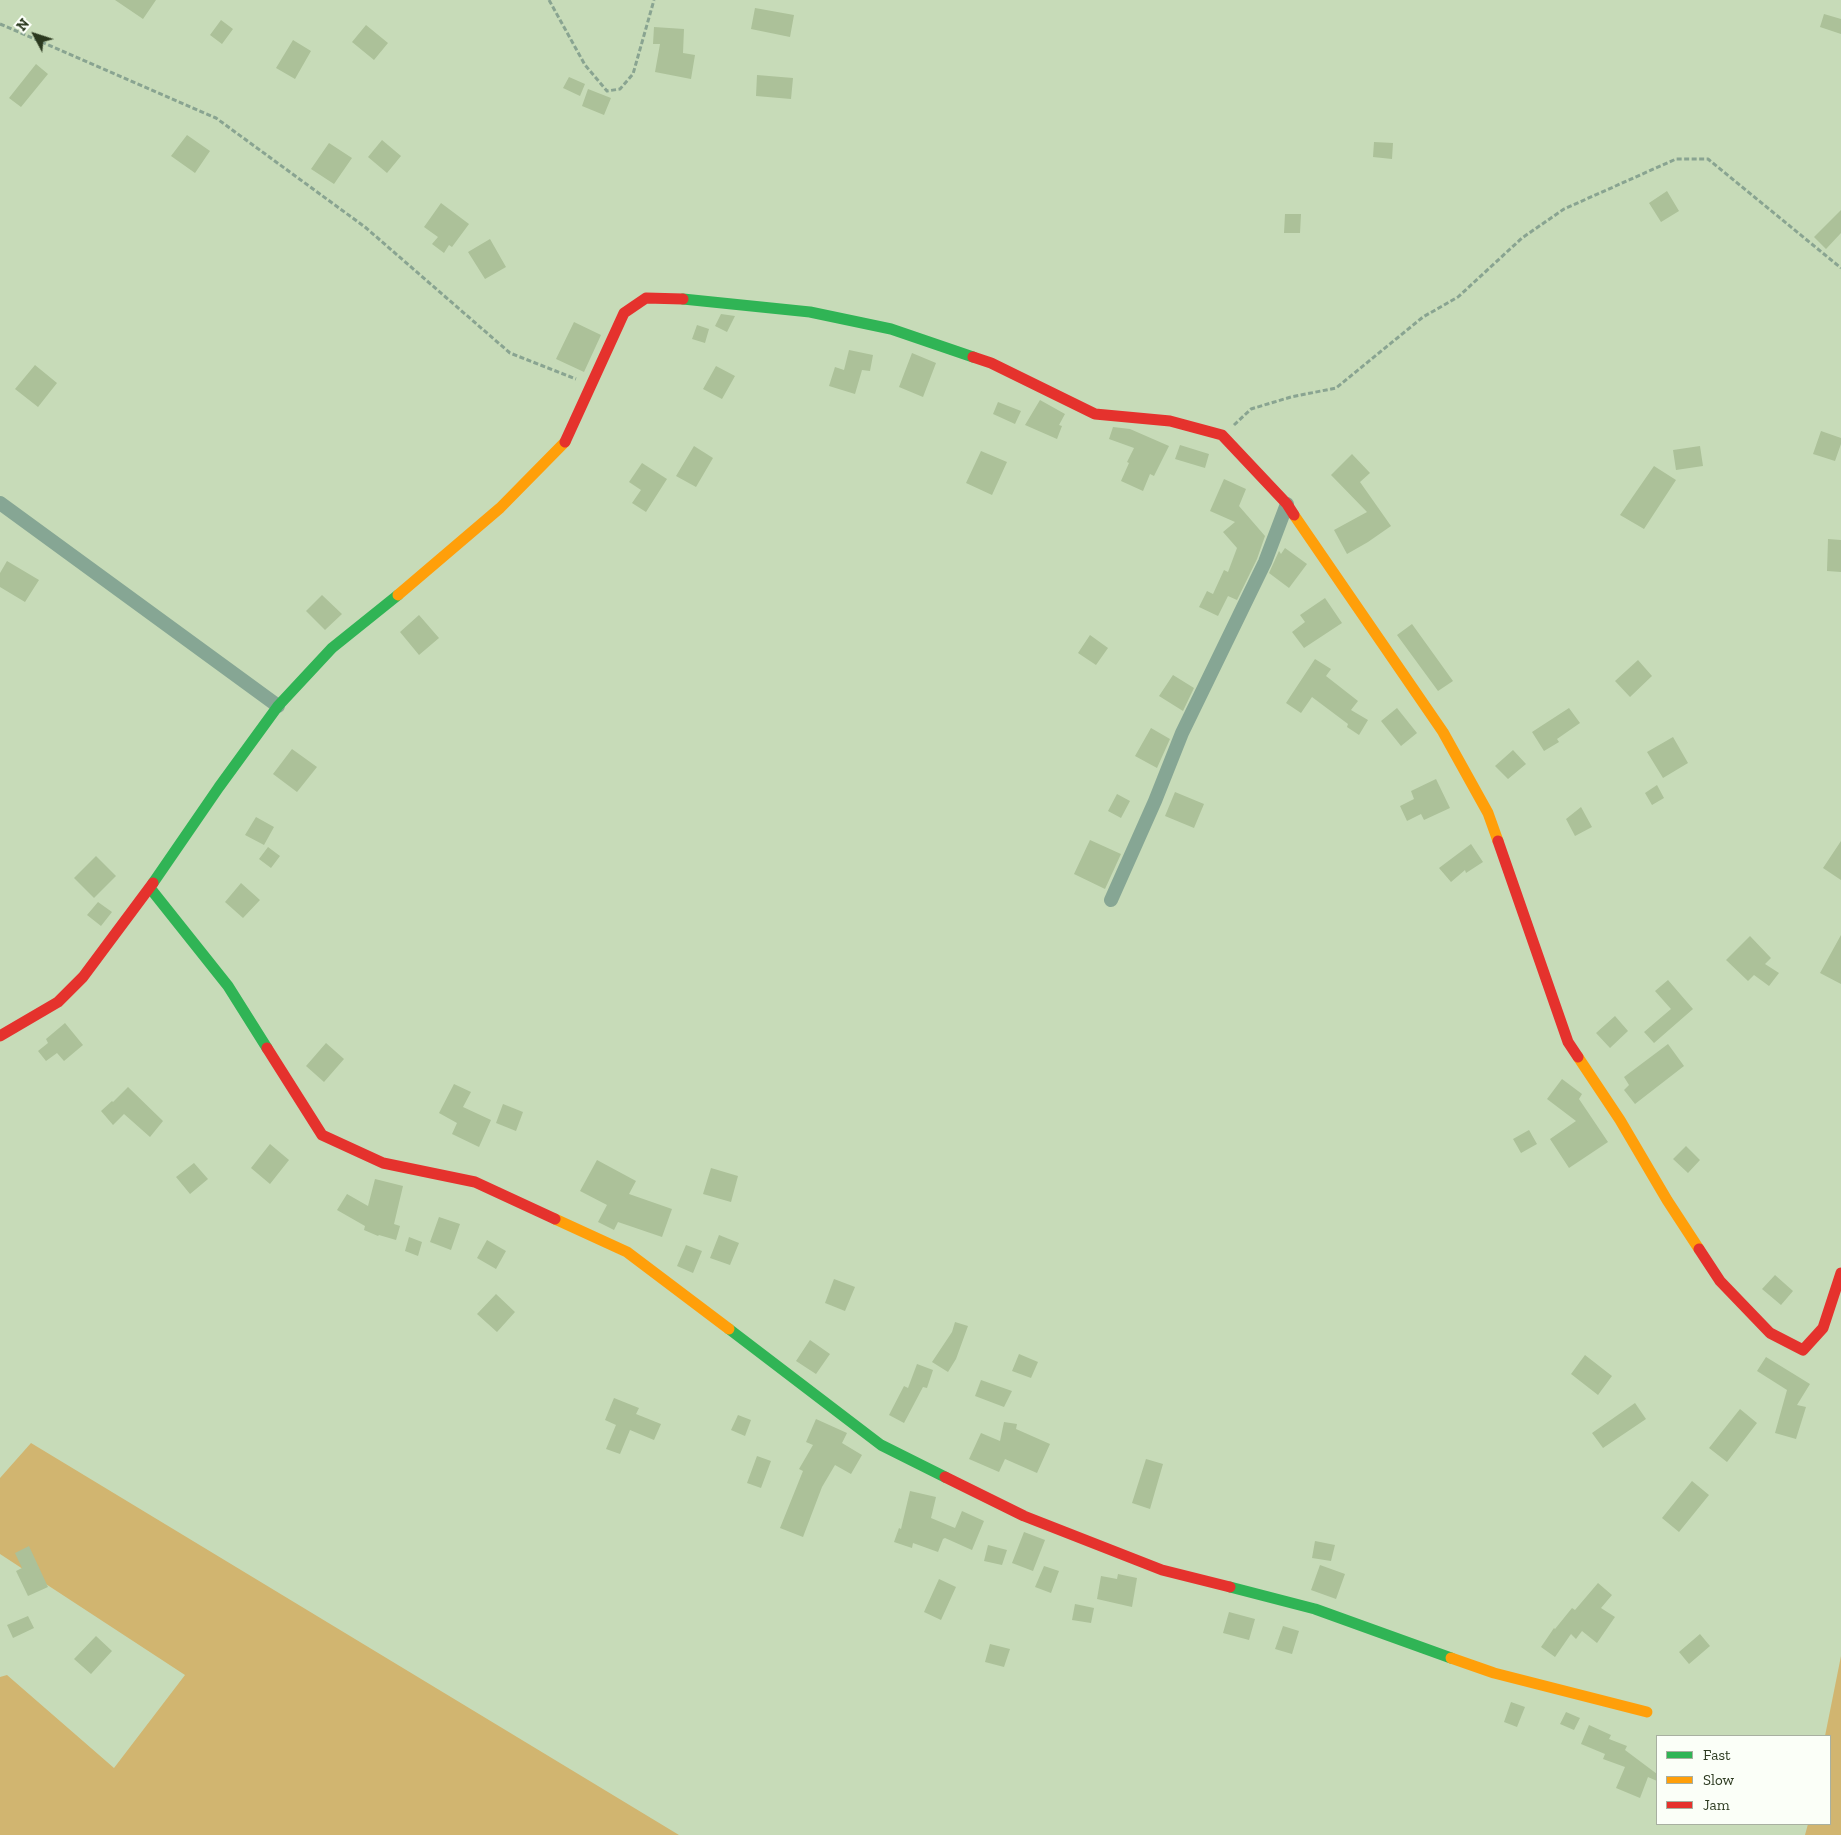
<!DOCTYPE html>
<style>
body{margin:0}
#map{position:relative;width:1841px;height:1835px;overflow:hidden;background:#c7dbb8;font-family:"Zilla Slab",serif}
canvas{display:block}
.legend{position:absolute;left:1656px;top:1735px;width:175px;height:90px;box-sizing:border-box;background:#fbfff8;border:1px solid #a8b0a1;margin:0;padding:6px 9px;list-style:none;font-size:15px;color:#2b391f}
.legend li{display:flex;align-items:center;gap:10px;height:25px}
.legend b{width:25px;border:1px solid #a8b0a1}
.north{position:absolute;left:10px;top:10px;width:50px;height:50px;-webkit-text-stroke:4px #fbfff8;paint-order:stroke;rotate:310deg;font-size:14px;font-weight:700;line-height:20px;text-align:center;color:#2b391f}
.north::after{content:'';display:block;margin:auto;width:18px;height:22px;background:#2b391f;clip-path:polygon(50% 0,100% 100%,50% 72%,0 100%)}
</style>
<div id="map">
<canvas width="1841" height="1835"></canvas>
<ul class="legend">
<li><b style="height:6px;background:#30b455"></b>Fast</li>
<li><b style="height:6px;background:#ff9f0a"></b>Slow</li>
<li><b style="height:6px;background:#e5322d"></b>Jam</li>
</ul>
<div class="north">N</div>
</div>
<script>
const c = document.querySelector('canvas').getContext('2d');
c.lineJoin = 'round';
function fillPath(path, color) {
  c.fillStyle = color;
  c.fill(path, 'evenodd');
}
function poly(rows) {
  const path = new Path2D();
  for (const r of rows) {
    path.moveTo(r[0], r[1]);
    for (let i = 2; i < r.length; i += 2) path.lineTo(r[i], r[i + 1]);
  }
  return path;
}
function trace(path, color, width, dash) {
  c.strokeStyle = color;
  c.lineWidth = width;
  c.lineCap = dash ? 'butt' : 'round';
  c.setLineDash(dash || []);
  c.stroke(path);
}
const forest = poly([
 [31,1443,679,1835,0,1835,0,1677,7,1675,114,1768,185,1675,0,1554,0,1478],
 [1841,1656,1841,1835,1805,1835,1808,1824,1830,1824,1830,1736,1825,1736]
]);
const building = poly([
 [115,0,156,0,143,19],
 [755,8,794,15,790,37,751,29],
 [1824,14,1841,19,1841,34,1820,27],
 [221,20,233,29,222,44,210,35],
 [366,25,388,43,374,60,352,42],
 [654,27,684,29,683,53,695,55,691,79,655,72,660,44,653,44],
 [293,40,311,51,295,79,276,68],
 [36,64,48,74,21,107,9,98],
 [757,75,793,78,791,99,756,96],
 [569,77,585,84,580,96,563,88],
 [588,89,611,98,604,115,582,106],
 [187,135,210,151,195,173,171,156],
 [382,140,401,156,387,173,368,157],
 [1374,142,1393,143,1392,159,1373,157],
 [329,143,352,158,334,184,311,169],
 [1667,191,1679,211,1661,222,1649,203],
 [441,203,469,224,452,247,449,245,444,253,432,244,438,237,424,227],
 [1841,210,1841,233,1826,249,1814,237],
 [1285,214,1301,214,1300,233,1284,233],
 [490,239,506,267,485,279,468,252],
 [721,314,735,316,727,332,715,326],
 [574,322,601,335,584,372,556,359],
 [697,325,709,329,705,343,692,339],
 [849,350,873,355,870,371,862,370,855,394,829,386,835,367,844,370],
 [912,353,936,363,923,397,899,387],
 [35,365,57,383,38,407,15,389],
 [716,366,735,376,722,399,703,389],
 [1040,400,1065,414,1059,425,1062,426,1057,439,1025,425],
 [998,402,1021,411,1015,424,993,414],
 [1113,427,1130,429,1169,446,1154,476,1150,474,1143,491,1121,481,1129,463,1127,462,1134,448,1109,439],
 [1821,431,1841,438,1841,444,1835,461,1813,454],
 [1180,445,1209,454,1205,468,1175,459],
 [694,446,713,458,696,487,676,476],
 [1700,446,1703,466,1676,470,1673,450],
 [981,451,1007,462,992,495,966,483],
 [1352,454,1370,473,1360,482,1391,526,1368,542,1347,554,1334,530,1367,512,1331,475],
 [642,463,667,479,646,512,632,503,641,490,629,482],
 [1654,466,1676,480,1644,529,1620,515],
 [1224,479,1246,489,1239,506,1265,536,1257,559,1237,600,1228,596,1218,616,1199,607,1207,591,1213,594,1224,570,1228,572,1237,548,1223,532,1235,522,1210,511],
 [1828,539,1841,540,1841,572,1827,571],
 [1285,548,1307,564,1289,588,1269,573,1279,551,1281,554],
 [7,561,39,580,25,602,0,587,0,573],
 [322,595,342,614,325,630,306,611],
 [1325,598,1342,623,1304,648,1292,632,1305,622,1300,615],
 [419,615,439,638,419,655,400,632],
 [1412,624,1453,681,1438,691,1397,635],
 [1090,635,1108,648,1096,665,1078,653],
 [1315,659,1331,669,1326,676,1358,701,1351,710,1368,720,1359,735,1347,727,1348,724,1312,697,1301,713,1286,703],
 [1638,660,1652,676,1630,697,1615,681],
 [1173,675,1194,688,1183,711,1159,696],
 [1397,708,1417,733,1401,746,1381,721],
 [1569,708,1580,723,1557,739,1559,742,1544,751,1532,732],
 [1151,728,1170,739,1157,768,1135,756],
 [1673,737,1688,763,1663,778,1647,752],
 [292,749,317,767,297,792,273,774],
 [1513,750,1526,764,1508,779,1495,766],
 [1436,779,1450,808,1424,820,1421,814,1407,821,1400,806,1414,799,1411,791],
 [1657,785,1664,798,1652,805,1645,793],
 [1175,792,1204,804,1194,828,1165,816],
 [1117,794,1130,801,1121,818,1108,811],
 [1581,807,1592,827,1575,836,1566,819],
 [256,817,274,827,264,845,245,835],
 [1090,840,1121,854,1105,889,1074,874],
 [1841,841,1841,880,1823,868],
 [1471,844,1483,862,1466,873,1465,870,1451,882,1439,868],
 [268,847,280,856,271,868,259,859],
 [96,856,116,876,94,898,74,878],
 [241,883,260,900,243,918,225,902],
 [98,902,112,912,101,926,87,915],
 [1841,935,1841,984,1820,973],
 [1750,936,1771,958,1765,964,1779,973,1769,986,1754,975,1748,981,1726,960],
 [1668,980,1693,1009,1654,1043,1644,1032,1671,1009,1655,991],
 [1615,1016,1628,1031,1610,1048,1596,1033],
 [65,1023,83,1045,64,1061,57,1053,46,1061,38,1051,48,1043,46,1039],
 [326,1043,344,1059,324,1082,306,1066],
 [1668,1044,1684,1066,1635,1104,1624,1090,1629,1085,1624,1077],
 [1562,1079,1582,1094,1579,1099,1608,1142,1569,1168,1550,1139,1576,1121,1547,1099],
 [454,1084,471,1092,463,1107,491,1120,479,1147,452,1134,457,1123,439,1113],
 [128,1087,163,1121,150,1137,124,1114,113,1125,101,1111,112,1101,113,1102],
 [503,1104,523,1112,516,1131,496,1123],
 [1529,1130,1537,1144,1521,1153,1513,1139],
 [270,1144,289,1160,270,1184,251,1168],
 [1686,1146,1700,1160,1688,1173,1673,1159],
 [597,1160,636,1181,629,1194,672,1209,662,1237,618,1222,614,1230,598,1222,607,1205,580,1191],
 [194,1163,208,1179,190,1194,176,1177],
 [711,1168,738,1176,731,1202,703,1194],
 [375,1179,403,1186,394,1224,400,1226,396,1240,379,1235,378,1236,364,1230,365,1226,337,1210,347,1194,368,1206],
 [439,1217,460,1224,451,1250,430,1242],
 [719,1235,739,1243,730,1265,710,1258],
 [409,1237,422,1242,418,1256,405,1251],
 [487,1240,506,1251,496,1269,477,1258],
 [686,1245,702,1251,693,1273,677,1266],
 [1775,1275,1793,1291,1781,1305,1762,1289],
 [834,1279,855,1287,845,1311,825,1303],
 [496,1294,515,1312,497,1332,477,1314],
 [955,1322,968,1326,956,1359,948,1372,932,1362,952,1332],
 [810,1340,830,1354,816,1374,796,1361],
 [1019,1354,1038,1362,1031,1378,1012,1371],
 [1585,1355,1612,1376,1598,1395,1571,1374],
 [1766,1357,1810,1384,1797,1405,1806,1407,1796,1439,1775,1433,1787,1390,1757,1371],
 [917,1364,933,1370,927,1388,923,1387,904,1423,889,1415,904,1386,908,1388],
 [981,1380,1012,1391,1004,1407,975,1396],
 [614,1398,639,1408,636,1414,661,1424,654,1440,630,1430,620,1454,606,1449,616,1425,605,1420],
 [1635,1403,1646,1419,1603,1448,1592,1433],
 [1740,1409,1757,1423,1727,1462,1709,1448],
 [738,1415,751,1420,745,1436,731,1430],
 [816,1419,847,1433,842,1443,862,1455,851,1474,835,1465,822,1487,803,1537,780,1528,803,1471,799,1469,813,1445,806,1442],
 [1004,1422,1017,1424,1016,1429,1050,1444,1037,1473,1005,1459,999,1472,969,1459,981,1433,1000,1441],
 [757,1456,771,1461,761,1488,747,1483],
 [1146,1459,1163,1464,1150,1509,1132,1503],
 [1692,1481,1709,1495,1679,1532,1662,1518],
 [910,1491,936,1497,931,1518,955,1528,962,1511,984,1521,972,1550,945,1538,943,1539,938,1552,913,1543,912,1548,894,1542,899,1528,901,1529],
 [1024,1532,1045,1540,1033,1571,1012,1563],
 [1315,1541,1335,1545,1331,1561,1312,1558],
 [988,1545,1007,1550,1002,1565,984,1561],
 [29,1546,48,1587,28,1596,16,1571,22,1568,15,1553],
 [1320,1565,1345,1574,1336,1599,1311,1590],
 [1044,1566,1059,1571,1051,1593,1035,1587],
 [1118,1574,1137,1578,1132,1607,1097,1599,1101,1576,1117,1579],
 [939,1579,956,1587,941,1620,924,1612],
 [1598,1583,1612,1595,1601,1608,1615,1617,1597,1643,1582,1631,1576,1639,1571,1634,1555,1657,1541,1647,1554,1628,1555,1629,1572,1608,1575,1610],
 [1075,1604,1094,1608,1091,1623,1072,1620],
 [1229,1612,1255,1619,1249,1640,1223,1633],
 [28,1616,34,1628,13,1638,7,1625],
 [1283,1626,1299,1631,1292,1654,1275,1649],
 [1700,1634,1710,1646,1689,1664,1679,1652],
 [96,1636,112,1651,91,1674,74,1659],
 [990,1644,1010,1649,1004,1667,985,1662],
 [1511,1702,1525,1707,1517,1727,1504,1722],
 [1566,1712,1580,1718,1574,1730,1560,1724],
 [1589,1725,1611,1735,1609,1739,1627,1746,1625,1750,1657,1774,1657,1781,1648,1777,1640,1798,1616,1788,1625,1767,1603,1759,1605,1754,1581,1744]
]);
const path = poly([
 [549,0,585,65,607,91,620,89,633,74,654,0],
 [0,24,216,118,365,227,510,353,576,379],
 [1234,425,1251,409,1291,397,1336,388,1423,317,1458,297,1522,238,1564,209,1676,159,1708,159,1841,268]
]);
const street = poly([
 [0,503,278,706],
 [1111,900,1155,801,1182,733,1265,562,1287,504]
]);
const fast = poly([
 [683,299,810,312,891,329,973,357],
 [153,883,219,787,278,706,332,648,398,595],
 [150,888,228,986,267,1048],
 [729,1329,881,1445,945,1477],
 [1230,1587,1315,1609,1451,1658]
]);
const slow = poly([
 [1294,515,1443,732,1488,813,1498,841],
 [398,595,500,508,565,442],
 [1578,1057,1620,1120,1667,1200,1699,1249],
 [555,1219,627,1252,729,1329],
 [1451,1658,1494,1673,1647,1712]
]);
const jam = poly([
 [973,357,991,363,1095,414,1170,421,1222,435,1287,504,1294,515],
 [565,442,624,313,646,298,683,299],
 [1498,841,1568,1042,1578,1057],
 [0,1036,58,1002,83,977,153,883],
 [267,1048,322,1135,383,1163,475,1182,555,1219],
 [1699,1249,1720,1281,1770,1333,1803,1350,1823,1328,1841,1273],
 [945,1477,1024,1516,1162,1570,1230,1587]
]);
fillPath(forest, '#d1b570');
fillPath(building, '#acc199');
trace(path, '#89a491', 3, [5, 2.5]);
trace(street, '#86a694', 14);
trace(fast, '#30b455', 11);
trace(slow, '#ff9f0a', 11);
trace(jam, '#e5322d', 11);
</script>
